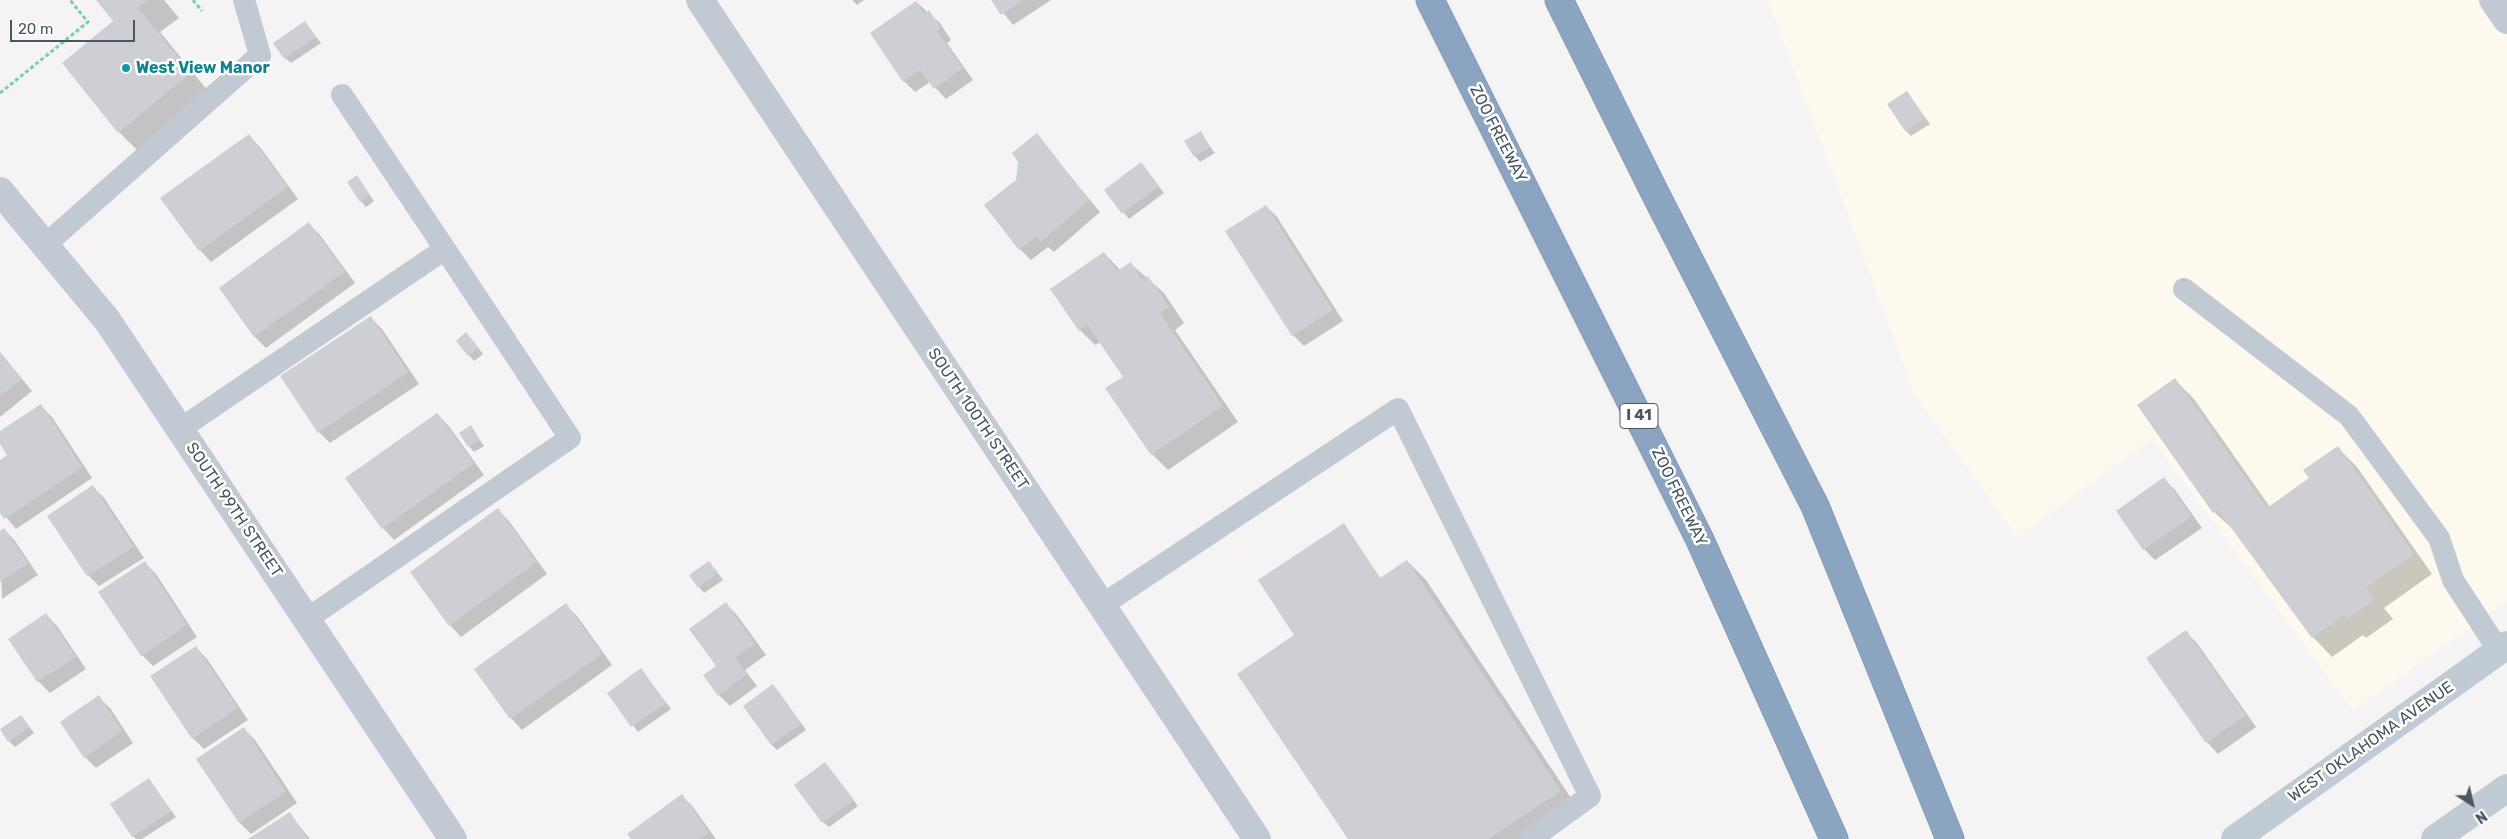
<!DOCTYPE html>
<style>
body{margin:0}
#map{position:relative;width:2507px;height:839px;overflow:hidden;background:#f5f3f3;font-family:Rubik,sans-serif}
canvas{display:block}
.north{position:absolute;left:2447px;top:779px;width:50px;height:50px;-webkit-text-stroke:4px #fff;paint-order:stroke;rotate:145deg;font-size:14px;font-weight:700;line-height:20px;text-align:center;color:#4a5661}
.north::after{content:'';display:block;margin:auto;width:18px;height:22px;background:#4a5661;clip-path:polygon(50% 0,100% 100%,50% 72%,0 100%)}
.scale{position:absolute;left:10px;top:20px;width:125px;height:22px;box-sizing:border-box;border:2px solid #4a5661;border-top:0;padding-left:6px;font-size:15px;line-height:18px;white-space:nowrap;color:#4a5661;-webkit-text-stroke:4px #fff;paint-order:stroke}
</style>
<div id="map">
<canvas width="2507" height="839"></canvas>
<div class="north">N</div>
<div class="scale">20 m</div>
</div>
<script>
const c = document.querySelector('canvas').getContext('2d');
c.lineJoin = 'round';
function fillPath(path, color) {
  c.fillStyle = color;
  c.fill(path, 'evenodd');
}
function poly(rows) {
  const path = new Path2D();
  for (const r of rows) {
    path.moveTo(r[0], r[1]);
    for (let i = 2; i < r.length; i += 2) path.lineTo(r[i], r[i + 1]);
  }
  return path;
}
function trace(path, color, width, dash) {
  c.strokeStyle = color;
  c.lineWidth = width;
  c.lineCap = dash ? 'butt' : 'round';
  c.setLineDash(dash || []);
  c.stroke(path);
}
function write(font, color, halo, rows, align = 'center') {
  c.font = font + ' Rubik,sans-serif';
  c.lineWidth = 5;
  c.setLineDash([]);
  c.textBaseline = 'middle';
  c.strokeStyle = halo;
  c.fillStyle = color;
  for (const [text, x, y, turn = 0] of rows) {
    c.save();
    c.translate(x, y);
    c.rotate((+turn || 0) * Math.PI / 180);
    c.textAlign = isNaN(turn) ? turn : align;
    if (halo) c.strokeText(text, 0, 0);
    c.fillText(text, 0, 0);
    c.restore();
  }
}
const commercial = poly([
 [1768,0,2507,0,2507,601,2353,711,2152,439,2017,537,1915,395]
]);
const shadow = poly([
 [98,0,164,0,179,18,160,32,213,97,142,155,119,132,115,21],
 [852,0,864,0,857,5],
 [993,0,1051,0,1013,25],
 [916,2,940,23,951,40,947,43,973,80,946,99,930,82,915,92,904,81],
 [305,23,321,43,291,63,285,58],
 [1907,92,1930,124,1911,136,1906,131],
 [1200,133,1215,153,1200,162,1195,156],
 [1036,135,1100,212,1054,252,1048,247,1031,260,1020,249,1017,181],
 [249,136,260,147,298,199,211,262,200,250],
 [1141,164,1164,193,1129,219,1105,190],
 [357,177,374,201,366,207,361,201],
 [1266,206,1277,217,1343,321,1304,346,1293,335],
 [309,224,320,235,355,283,266,348,255,337,220,288],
 [1104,253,1121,271,1131,264,1164,293,1184,323,1175,330,1238,422,1168,470,1152,454,1125,377,1101,342,1095,345,1080,330],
 [371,318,382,329,419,384,330,443,319,432],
 [472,340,483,354,474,361,469,355],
 [0,352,32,391,0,417],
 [2175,380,2194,399,2270,507,2310,479,2338,448,2357,467,2432,574,2384,608,2393,619,2366,638,2363,635,2332,657,2313,637,2234,530,2214,512],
 [41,406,52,417,92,478,16,529,0,510,0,461,9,455,0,442,0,433],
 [437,414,448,425,484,475,394,540,383,528,347,479],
 [471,427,484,446,474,452,469,446],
 [2164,479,2175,490,2202,528,2155,560,2144,549],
 [93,487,104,498,144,558,99,586,88,575],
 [498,510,509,521,547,574,461,637,450,625],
 [1344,525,1381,579,1407,561,1426,580,1579,810,1535,839,1349,839],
 [4,529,15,541,38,575,2,599,0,532],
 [145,563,156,574,197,637,153,666,142,655],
 [714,568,723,580,704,593,699,587],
 [726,604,737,615,766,655,745,670,757,686,730,706,719,695,718,666],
 [565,605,577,616,612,665,522,730,511,718,476,669],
 [46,615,57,626,86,669,50,693,38,681,10,639],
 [2186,632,2197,643,2256,727,2218,754,2207,742,2148,659],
 [196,647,207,659,248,720,204,749,193,738],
 [641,670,671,709,638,732,609,694],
 [778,691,806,730,777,750,771,744],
 [98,697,110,708,133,743,96,768,85,757],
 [21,716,34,733,15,747,9,741],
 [244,729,255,740,297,803,251,834,240,823,198,759],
 [825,764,858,806,829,827,823,822],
 [148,779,176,817,142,839,136,839,133,836],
 [682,796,693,807,716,839,633,839],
 [289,813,310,839,251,839]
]);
const building = poly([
 [96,0,148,0,138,8,191,73,118,133,62,63,113,21],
 [991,0,1023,0,1001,15],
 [916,1,924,14,929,10,941,28,937,31,963,68,934,89,920,70,903,82,870,33],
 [305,21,316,37,284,59,273,43],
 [1907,91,1925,118,1905,131,1887,104],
 [1201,131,1210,147,1194,157,1184,141],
 [1037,133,1089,200,1041,242,1037,236,1019,250,984,205,1016,180,1018,162,1012,153],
 [249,134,288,187,199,251,160,198],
 [1141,162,1159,186,1122,214,1104,190],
 [357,175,370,195,360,202,347,182],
 [1266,205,1333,310,1292,336,1225,231],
 [309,222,345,272,254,337,219,288],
 [1104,252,1117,271,1131,262,1142,280,1148,276,1169,307,1160,313,1223,406,1151,455,1105,388,1123,377,1087,324,1079,331,1050,289],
 [371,316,408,372,318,433,280,376],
 [466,332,479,348,468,356,456,341],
 [0,353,22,379,0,396],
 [2175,378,2267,508,2309,478,2303,470,2338,446,2414,554,2366,588,2374,600,2346,620,2343,616,2312,638,2218,510,2213,513,2137,405],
 [41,404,82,467,4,519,0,513,0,460,7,455,0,444,0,431],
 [437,413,474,463,382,529,345,478],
 [471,425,480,440,468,447,459,433],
 [2164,477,2192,516,2143,550,2116,511],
 [93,485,134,547,87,576,47,516],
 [498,508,537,562,449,626,410,572],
 [1344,523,1380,578,1407,560,1561,791,1488,839,1348,839,1237,674,1294,635,1258,580],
 [4,528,28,563,0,582,0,531],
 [145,561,187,625,141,656,98,592],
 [709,561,718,573,698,588,689,575],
 [726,602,755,644,735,658,747,674,718,696,703,675,716,666,689,629],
 [566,603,602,654,510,719,474,669],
 [46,613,76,657,37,682,8,639],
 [2186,630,2246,715,2206,743,2146,658],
 [196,646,238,708,192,739,150,676],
 [641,668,666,703,631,727,607,693],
 [773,684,801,724,771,745,743,706],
 [99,695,122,731,84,758,60,722],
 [21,715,30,727,8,742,0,729],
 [244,727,286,792,239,823,196,759],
 [825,762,854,800,822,823,794,785],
 [149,778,171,811,132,837,110,804],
 [682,794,709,832,700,839,631,839,627,834],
 [290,812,308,839,248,839]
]);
const path = poly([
 [193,0,202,11],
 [0,93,88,22,70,0]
]);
const service = poly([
 [45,245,260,55,244,0],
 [2184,289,2349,416,2439,538,2453,580,2499,651],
 [180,429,445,249,342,95],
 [1102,605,1398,409,1590,796,1531,839],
 [307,619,570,438,445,249]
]);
const minor = poly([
 [700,0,1257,839],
 [2493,0,2507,20],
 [0,191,107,320,453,839]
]);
const secondary = poly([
 [2235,839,2507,645],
 [2435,839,2507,788]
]);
const motorway = poly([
 [1430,0,1700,540,1834,839],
 [1559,0,1655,193,1815,506,1950,839]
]);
const markers = [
 [126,68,5,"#0f9aa8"]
];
const shields = [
 [1639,416,38]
];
const shieldNames = [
 ["I 41",1639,416]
];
const cultureNames = [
 ["West View Manor",136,68]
];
const streetNames = [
 ["ZOO FREEWAY",1498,134,63],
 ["SOUTH 100TH STREET",978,419,56],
 ["ZOO FREEWAY",1679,497,64],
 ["SOUTH 99TH STREET",234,510,56],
 ["WEST OKLAHOMA AVENUE",2371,742,-35]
];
fillPath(commercial, '#fdf9ef');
fillPath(shadow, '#0003');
fillPath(building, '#cdcfd5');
trace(motorway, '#7690ad', 29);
trace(path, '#7ad0a6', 3, [4, 2.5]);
trace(service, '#c1cad2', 22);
trace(minor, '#c1cad2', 28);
trace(secondary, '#c1cbd6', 28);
trace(motorway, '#8ba5c1', 28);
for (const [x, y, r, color] of markers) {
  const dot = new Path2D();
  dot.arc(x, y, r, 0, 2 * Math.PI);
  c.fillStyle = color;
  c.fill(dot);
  trace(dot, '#fff', 2);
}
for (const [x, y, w] of shields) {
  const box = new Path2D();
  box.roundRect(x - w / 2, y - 12.5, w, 25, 4);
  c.fillStyle = '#fff';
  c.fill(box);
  trace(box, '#4a5661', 1);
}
write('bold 15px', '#4a5661', null, shieldNames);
write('bold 16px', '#0d838f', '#fff', cultureNames, 'left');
write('16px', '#4a5661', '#fff', streetNames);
</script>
